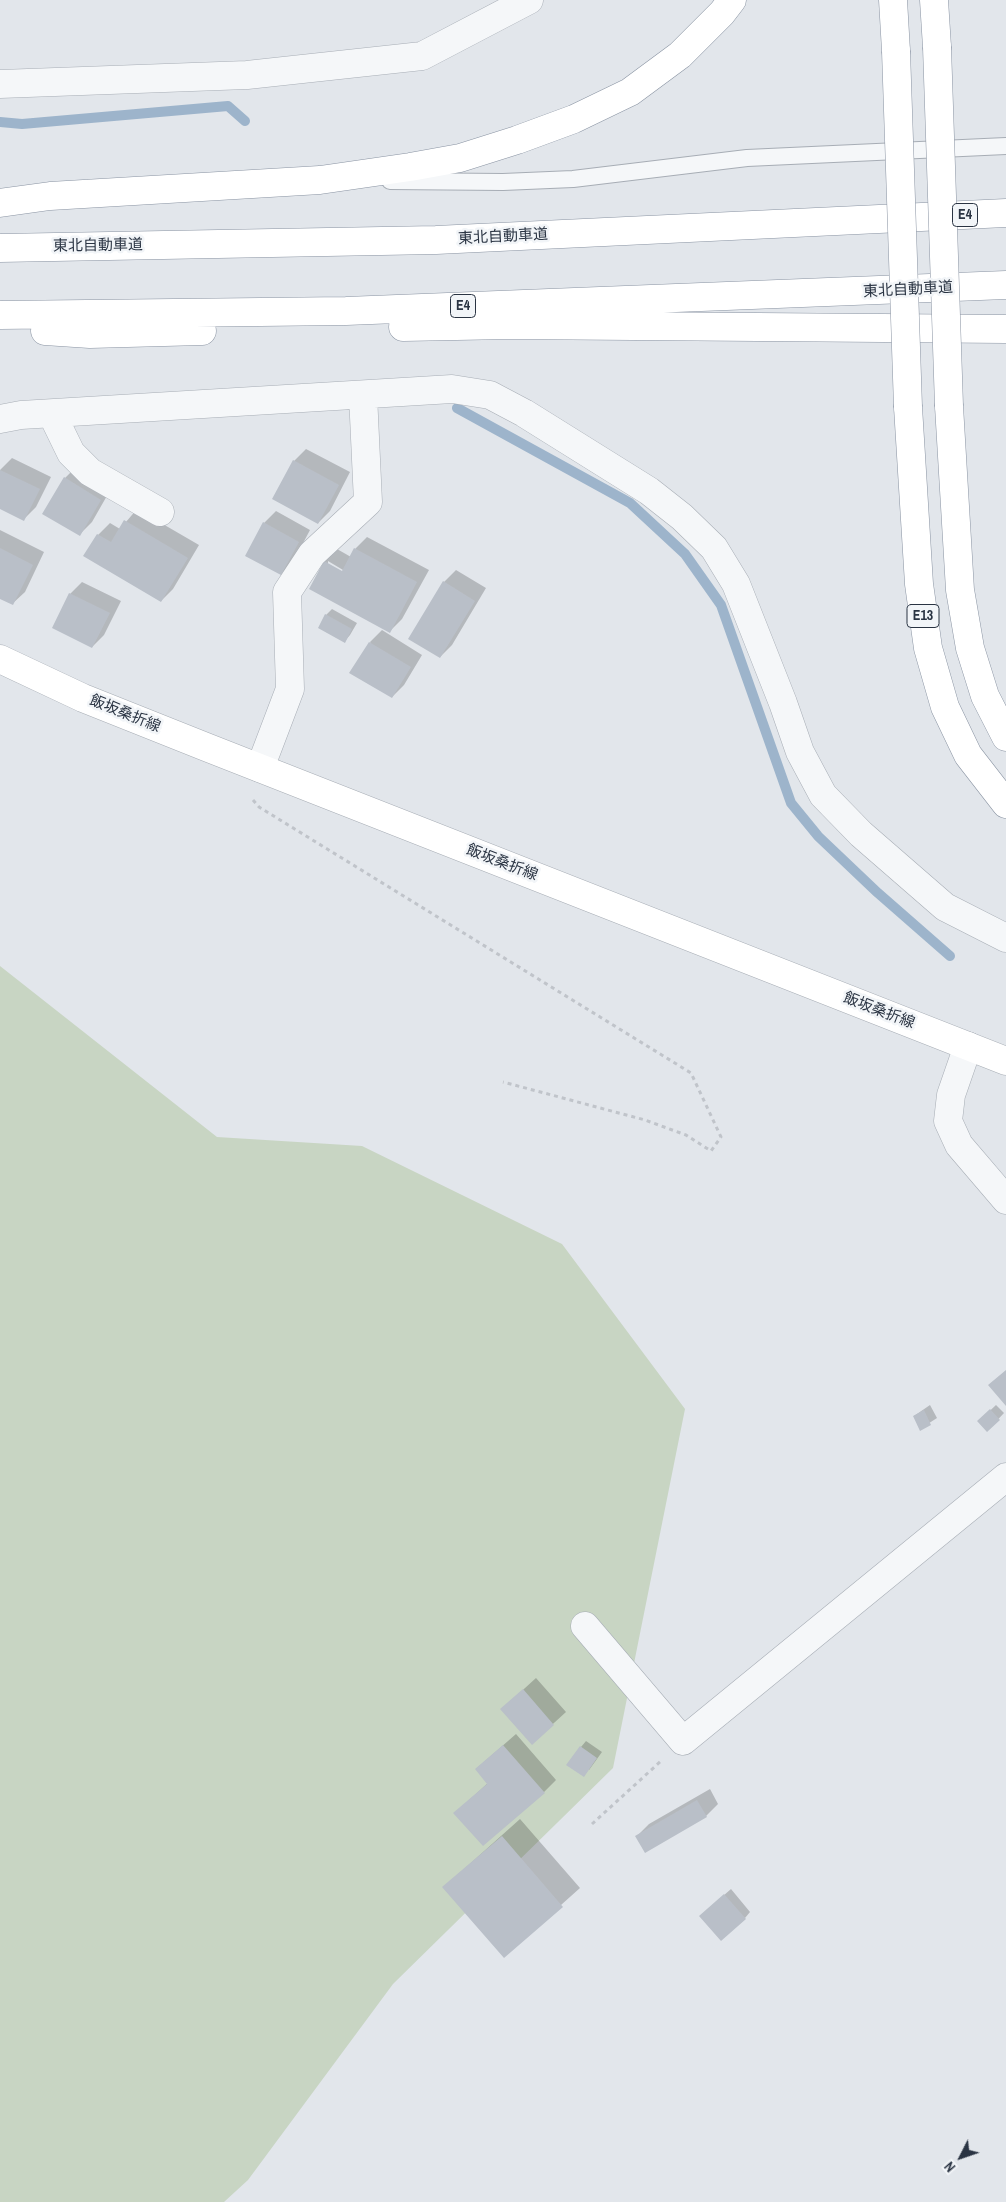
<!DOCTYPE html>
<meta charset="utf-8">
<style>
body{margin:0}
#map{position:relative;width:1006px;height:2202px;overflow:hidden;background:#e2e6eb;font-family:"Archivo Narrow",sans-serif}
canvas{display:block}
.north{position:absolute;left:936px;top:2132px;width:50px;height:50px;-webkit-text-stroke:4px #f2f5f8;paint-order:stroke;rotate:229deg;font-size:14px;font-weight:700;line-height:20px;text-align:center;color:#2a3443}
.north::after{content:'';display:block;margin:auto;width:18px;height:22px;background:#2a3443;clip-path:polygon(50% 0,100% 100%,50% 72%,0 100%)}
</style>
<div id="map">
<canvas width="1006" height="2202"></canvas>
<div class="north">N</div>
</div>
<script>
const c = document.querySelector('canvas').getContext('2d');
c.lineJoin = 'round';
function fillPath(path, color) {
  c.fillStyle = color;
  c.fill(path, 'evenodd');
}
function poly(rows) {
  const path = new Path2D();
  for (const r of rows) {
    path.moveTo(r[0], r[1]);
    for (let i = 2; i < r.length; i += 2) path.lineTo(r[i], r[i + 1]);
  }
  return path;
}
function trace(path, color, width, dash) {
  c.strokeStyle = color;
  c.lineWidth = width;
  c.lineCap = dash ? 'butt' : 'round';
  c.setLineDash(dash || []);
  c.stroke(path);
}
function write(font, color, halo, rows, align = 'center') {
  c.font = font + ' "Archivo Narrow","Noto Sans JP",sans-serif';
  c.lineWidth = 5;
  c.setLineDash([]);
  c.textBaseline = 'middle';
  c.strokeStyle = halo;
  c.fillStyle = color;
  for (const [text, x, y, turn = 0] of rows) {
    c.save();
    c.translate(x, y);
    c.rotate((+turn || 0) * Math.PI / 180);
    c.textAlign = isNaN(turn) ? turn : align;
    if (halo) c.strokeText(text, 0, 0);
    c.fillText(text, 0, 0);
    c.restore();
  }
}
const green = poly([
 [0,966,217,1137,362,1146,562,1244,685,1409,613,1768,393,1984,248,2180,224,2202,0,2202]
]);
const shadow = poly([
 [306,449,350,472,330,511,318,523,294,461],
 [12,458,51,477,36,507,24,519,0,508,0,470],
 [77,466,112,487,92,522,80,534,65,478],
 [137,509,199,545,173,589,161,601,98,535,110,523,120,529],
 [276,511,310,530,293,562,281,574,264,523],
 [0,530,44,552,25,592,12,604,0,598],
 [367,537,429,570,402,619,390,631,311,588,325,561,337,549,351,557,355,549],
 [328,561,348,573,347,575,328,564],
 [456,570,486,588,452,645,440,657,444,582],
 [82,582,121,601,104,635,92,647,70,594],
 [332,609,357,623,350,635,345,641,326,615],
 [382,630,422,655,404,685,392,697,370,642],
 [930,1405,937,1418,920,1429,914,1416],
 [996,1405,1004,1413,988,1430,979,1421],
 [536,1678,566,1712,532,1743,502,1709],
 [516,1734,556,1780,544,1792,455,1813,488,1783,476,1769],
 [586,1741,602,1752,589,1770,581,1747],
 [710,1789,718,1804,706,1816,637,1836,649,1824],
 [520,1819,580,1888,504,1956,444,1887],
 [731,1889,750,1912,745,1918,707,1910]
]);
const stream = poly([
 [0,122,22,124,228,106,245,121],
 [457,408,630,503,685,554,721,605,791,803,818,836,878,893,950,956]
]);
const building = poly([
 [293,460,339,485,318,524,272,499],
 [0,470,40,489,24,521,0,509],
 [64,477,101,500,80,536,42,514],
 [124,520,188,558,161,602,83,556,97,534,111,542],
 [263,522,299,542,281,575,245,556],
 [0,548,33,565,13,605,0,599],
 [354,548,417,582,390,633,309,589,324,561,342,571],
 [443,581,475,601,440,658,408,639],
 [69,593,110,613,92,648,52,628],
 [325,614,352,629,345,643,318,628],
 [369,642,411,667,392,698,349,673],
 [1006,1370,1006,1406,988,1385],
 [990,1409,1000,1420,987,1432,977,1421],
 [924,1410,931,1425,920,1431,913,1416],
 [523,1689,554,1725,532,1745,500,1709],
 [503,1745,545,1793,483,1846,453,1813,487,1784,475,1769],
 [580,1746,597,1758,584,1777,566,1765],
 [697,1800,707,1817,645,1853,635,1836],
 [502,1836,563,1907,504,1958,442,1887],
 [724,1894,746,1919,721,1941,699,1916]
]);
const path = poly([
 [253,800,259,807,691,1073,721,1137,711,1151,686,1135,645,1120,503,1082],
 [592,1824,661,1761]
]);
const lane = poly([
 [390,181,503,182,573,179,747,158,1006,146]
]);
const street = poly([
 [0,84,247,75,422,56,529,0],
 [52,414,71,453,90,472,160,512],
 [0,419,21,415,452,389,490,395,524,413,649,491,682,517,714,548,736,584,783,703,800,752,823,795,861,834,945,907,1006,938],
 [260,768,290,689,287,592,312,554,368,502,363,395],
 [968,1046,951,1095,948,1121,959,1145,1006,1200],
 [585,1626,683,1741,1006,1477]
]);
const secondary = poly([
 [0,659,83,698,206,747,1006,1061]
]);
const highway = poly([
 [893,0,896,51],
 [934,0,937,47],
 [0,203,50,196,320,180,410,167,460,158,517,140,574,119,630,92,680,55,722,13,732,0],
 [0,248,436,240,1006,213],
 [0,315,346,311,1006,285],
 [403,327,509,325,1006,329],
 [45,331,90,334,202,331],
 [949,406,960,590,970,648,985,696,1006,737],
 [908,407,919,584,928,648,945,707,968,755,1006,804]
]);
const highwayBridge = poly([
 [937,47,949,406],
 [896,51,908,407]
]);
const shields = [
 [965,215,25],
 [463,306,25],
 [923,616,32]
];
const shieldNames = [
 ["E4",965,215],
 ["E4",463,306],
 ["E13",923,616]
];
const streetNames = [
 ["東北自動車道",503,237,-3],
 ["東北自動車道",98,246,-1],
 ["東北自動車道",908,290,-3],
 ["飯坂桑折線",125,714,22],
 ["飯坂桑折線",502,863,21],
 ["飯坂桑折線",879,1011,21]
];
fillPath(green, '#c8d5c3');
fillPath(shadow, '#0003');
trace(stream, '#9db4cb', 10);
fillPath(building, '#b9bfc8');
trace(lane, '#a7adb5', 18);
trace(street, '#a7adb5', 29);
trace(secondary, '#a7adb5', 29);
trace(highway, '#8993a2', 29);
trace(path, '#c0c4ca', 3, [4, 4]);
trace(lane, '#f5f7f9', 16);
trace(street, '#f5f7f9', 28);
trace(secondary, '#fff', 28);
trace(highway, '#fff', 28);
trace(highwayBridge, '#8993a2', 29, []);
trace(highwayBridge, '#fff', 28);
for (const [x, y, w] of shields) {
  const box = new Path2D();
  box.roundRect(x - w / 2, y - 11.5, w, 23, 4);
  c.fillStyle = '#f2f5f8';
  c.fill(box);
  trace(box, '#2a3443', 1);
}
write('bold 14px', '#2a3443', null, shieldNames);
write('15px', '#2a3443', '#f2f5f8', streetNames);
</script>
